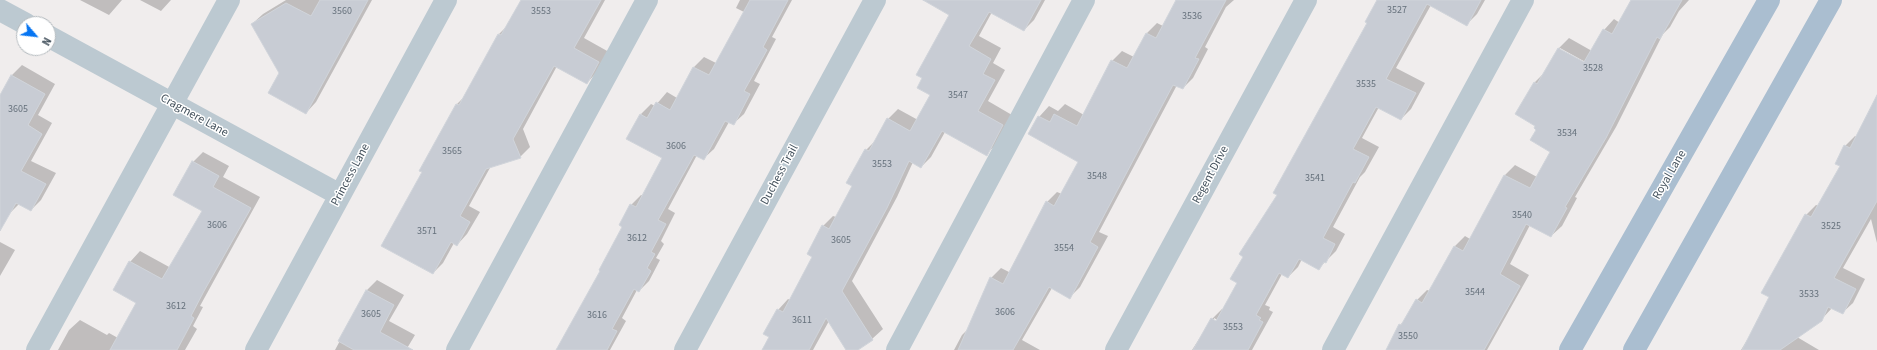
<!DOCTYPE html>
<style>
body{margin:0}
#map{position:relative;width:1877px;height:350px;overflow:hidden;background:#f0eded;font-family:"Source Sans 3",sans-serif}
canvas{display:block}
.north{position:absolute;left:16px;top:16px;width:40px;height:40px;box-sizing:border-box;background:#fff;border:1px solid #b4babe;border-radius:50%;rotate:118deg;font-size:11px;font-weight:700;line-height:16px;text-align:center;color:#44525d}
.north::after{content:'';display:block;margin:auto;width:14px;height:18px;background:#0675f2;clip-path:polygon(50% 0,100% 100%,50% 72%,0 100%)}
</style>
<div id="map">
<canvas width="1877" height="350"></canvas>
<div class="north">N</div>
</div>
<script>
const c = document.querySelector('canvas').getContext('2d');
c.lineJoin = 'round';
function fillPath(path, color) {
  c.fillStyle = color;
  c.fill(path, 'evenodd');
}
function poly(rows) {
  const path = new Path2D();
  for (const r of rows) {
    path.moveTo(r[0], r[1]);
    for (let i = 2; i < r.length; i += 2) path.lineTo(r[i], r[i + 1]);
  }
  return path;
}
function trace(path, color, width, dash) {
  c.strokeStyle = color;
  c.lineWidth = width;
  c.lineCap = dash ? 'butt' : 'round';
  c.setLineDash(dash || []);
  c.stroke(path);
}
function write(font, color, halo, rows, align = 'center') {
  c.font = font + ' "Source Sans 3",sans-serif';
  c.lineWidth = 3;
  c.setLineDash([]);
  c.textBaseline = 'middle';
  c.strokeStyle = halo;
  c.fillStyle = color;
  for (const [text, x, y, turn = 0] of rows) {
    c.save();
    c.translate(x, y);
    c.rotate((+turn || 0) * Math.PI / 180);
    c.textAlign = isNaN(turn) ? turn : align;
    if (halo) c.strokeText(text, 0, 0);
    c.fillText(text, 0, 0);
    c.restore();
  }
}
const shadow = poly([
 [80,0,122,0,109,15],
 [140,0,171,0,161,11],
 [286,0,372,0,316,102,306,113,280,73,252,24,263,14],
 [522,0,605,0,584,38,609,52,597,72,587,83,557,66,523,129,530,147,520,157,491,166,469,206,480,212,467,234,457,245,454,243,443,263,433,273,423,172,421,170,457,104,466,95,499,34,508,25],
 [740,0,792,0,772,37,776,39,754,81,760,84,744,114,733,124,729,122,714,149,703,159,697,155,668,209,675,213,661,241,664,244,656,258,660,260,649,281,639,291,637,290,622,318,626,321,610,350,558,350,601,271,624,226,631,205,641,195,643,196,663,158,641,114,651,104,655,106,667,92,677,98,694,67,704,57,716,63,744,12,736,8],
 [946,0,1045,0,1034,20,1024,30,992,12,979,36,1001,48,993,63,1005,70,988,101,1012,115,997,144,986,154,945,132,931,157,921,167,913,162,897,197,852,281,883,329,872,339,856,350,847,350,829,321,813,350,762,350,770,336,778,310,788,299,790,300,813,256,823,226,833,216,836,217,853,185,866,150,876,140,888,119,898,109,918,120,932,95,951,14],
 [1177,0,1234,0,1226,7,1205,47,1208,49,1193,78,1183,88,1177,85,1099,232,1108,236,1080,287,1070,297,1052,288,1022,340,1040,350,954,350,962,335,968,329,991,278,1001,268,1009,272,1047,202,1057,192,1062,194,1079,162,1039,117,1049,106,1058,111,1065,104,1084,115,1112,61,1122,51,1134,57,1147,33,1157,23,1163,26],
 [1379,0,1485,0,1477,14,1467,24,1431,5,1396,68,1425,83,1411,109,1401,119,1379,107,1362,138,1379,147,1365,172,1360,177,1333,227,1345,234,1336,251,1319,268,1302,259,1298,267,1288,277,1282,274,1265,305,1270,307,1269,310,1273,312,1252,350,1192,350,1212,319,1222,309,1223,309,1238,282,1279,195,1368,23],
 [1214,318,1221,322,1214,321],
 [1632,0,1689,0,1679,11,1670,27,1663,34,1616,127,1575,197,1577,198,1562,226,1551,236,1530,225,1510,264,1529,275,1487,350,1387,350,1400,325,1405,320,1417,300,1427,290,1430,291,1455,246,1465,236,1470,239,1505,175,1515,165,1537,177,1552,152,1536,125,1534,83,1545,72,1559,48,1569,38,1592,51,1604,30,1614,19,1620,23],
 [1560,48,1589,64,1588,66,1560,50],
 [22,65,55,84,38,115,52,123,31,161,56,173,41,200,31,210,19,204,8,215,0,211,0,97,12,75],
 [1877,97,1877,243,1871,219,1843,268,1865,279,1853,303,1842,313,1832,308,1821,320,1797,337,1819,350,1741,350,1752,332,1770,296,1806,215,1816,205,1819,206,1841,166,1845,146,1855,136,1857,137],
 [203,152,229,166,223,177,260,197,200,306,203,307,193,326,197,329,185,350,58,350,69,330,80,320,107,335,109,333,118,338,137,302,130,262,140,251,171,268,203,210,193,162],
 [0,242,15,250,0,276],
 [377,280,404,295,389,321,415,335,406,350,335,350,367,290]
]);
const building = poly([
 [320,0,368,0,306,114,268,93,279,73,251,24,286,3,311,16,320,0],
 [521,0,601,0,574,48,599,62,587,84,554,66,513,139,521,158,486,169,460,216,470,222,457,246,451,242,433,274,381,246,422,172,419,171,456,104,459,105,498,34,501,35,521,0],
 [750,0,788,0,763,47,767,50,744,91,750,94,734,125,725,121,704,160,694,155,658,220,666,224,651,252,655,254,647,268,651,271,639,292,634,289,612,329,617,331,607,350,556,350,600,271,599,270,622,227,619,225,630,204,636,207,662,158,626,139,640,114,647,118,656,102,670,110,693,67,709,75,750,0],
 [923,0,1041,0,1024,31,989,12,969,46,991,59,983,74,995,80,978,111,1003,125,987,156,942,131,921,168,909,161,887,208,842,291,873,340,858,350,846,350,826,318,809,350,762,350,769,337,763,334,777,309,783,312,812,257,807,254,822,225,829,229,852,186,846,183,865,149,869,151,887,118,910,131,930,95,917,88,922,78,916,75,949,15,923,0],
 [1176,0,1226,0,1195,58,1199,59,1183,89,1173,85,1090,242,1098,247,1070,299,1049,287,1013,350,958,350,990,277,1003,284,1046,201,1054,206,1078,162,1028,134,1038,116,1050,122,1054,114,1077,126,1111,60,1127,68,1146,33,1156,38,1176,0],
 [1377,0,1481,0,1467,26,1427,4,1386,79,1416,93,1401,120,1376,107,1353,149,1369,157,1355,183,1353,182,1323,238,1335,244,1326,263,1324,262,1319,270,1299,259,1288,278,1279,273,1256,315,1261,318,1259,320,1263,322,1248,350,1193,350,1211,318,1216,321,1237,283,1230,279,1243,257,1239,254,1277,195,1273,193,1367,23,1365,22,1377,0],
 [1631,0,1682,0,1660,39,1657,37,1606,138,1565,207,1567,208,1551,237,1526,224,1500,274,1520,286,1484,350,1386,350,1399,324,1401,325,1416,299,1422,303,1454,246,1463,251,1504,175,1530,188,1550,152,1530,140,1536,130,1534,128,1535,126,1515,114,1534,82,1537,84,1558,48,1584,62,1603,29,1612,34,1631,0],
 [11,75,45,94,28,125,42,134,21,171,46,184,31,211,16,203,0,231,0,95,11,75],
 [1877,95,1877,201,1834,278,1856,289,1843,314,1828,307,1822,321,1780,350,1742,350,1769,297,1761,293,1805,214,1811,217,1840,166,1835,164,1844,145,1850,148,1877,95],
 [192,161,219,176,213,187,251,208,204,291,191,316,194,318,177,350,110,350,136,303,113,290,129,261,162,279,202,211,173,195,192,161],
 [366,290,394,305,380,332,413,350,354,350,338,341,366,290]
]);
const minor = poly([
 [0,10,26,24],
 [48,36,340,195],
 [37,350,229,0],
 [256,350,446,0],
 [457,350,647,0],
 [685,350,875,0],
 [897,350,1084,0],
 [1116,350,1306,0],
 [1333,350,1523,0]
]);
const major = poly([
 [1570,350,1769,0],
 [1634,350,1831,0]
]);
const numberNames = [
 ["3527",1397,11],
 ["3560",342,12],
 ["3553",541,12],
 ["3536",1192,17],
 ["3528",1593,69],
 ["3535",1366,85],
 ["3547",958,96],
 ["3605",18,110],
 ["3534",1567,134],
 ["3606",676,147],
 ["3565",452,152],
 ["3553",882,165],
 ["3548",1097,177],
 ["3541",1315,179],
 ["3540",1522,216],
 ["3606",217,226],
 ["3525",1831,227],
 ["3571",427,232],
 ["3612",637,239],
 ["3605",841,241],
 ["3554",1064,249],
 ["3544",1475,293],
 ["3533",1809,295],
 ["3612",176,307],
 ["3606",1005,313],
 ["3605",371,315],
 ["3616",597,316],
 ["3611",802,321],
 ["3553",1233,328],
 ["3550",1408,337]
];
const streetNames = [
 ["Cragmere Lane",194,116,29],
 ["Princess Lane",351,175,-62],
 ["Duchess Trail",780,175,-62],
 ["Regent Drive",1211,175,-62],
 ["Royal Lane",1670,175,-60]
];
fillPath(shadow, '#0003');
fillPath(building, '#c8ccd4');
trace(building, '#d0d4da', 1);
trace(minor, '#bcc9d1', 22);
trace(major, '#aabed0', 22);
write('10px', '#65707b', null, numberNames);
write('12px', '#44525d', '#fff', streetNames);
</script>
